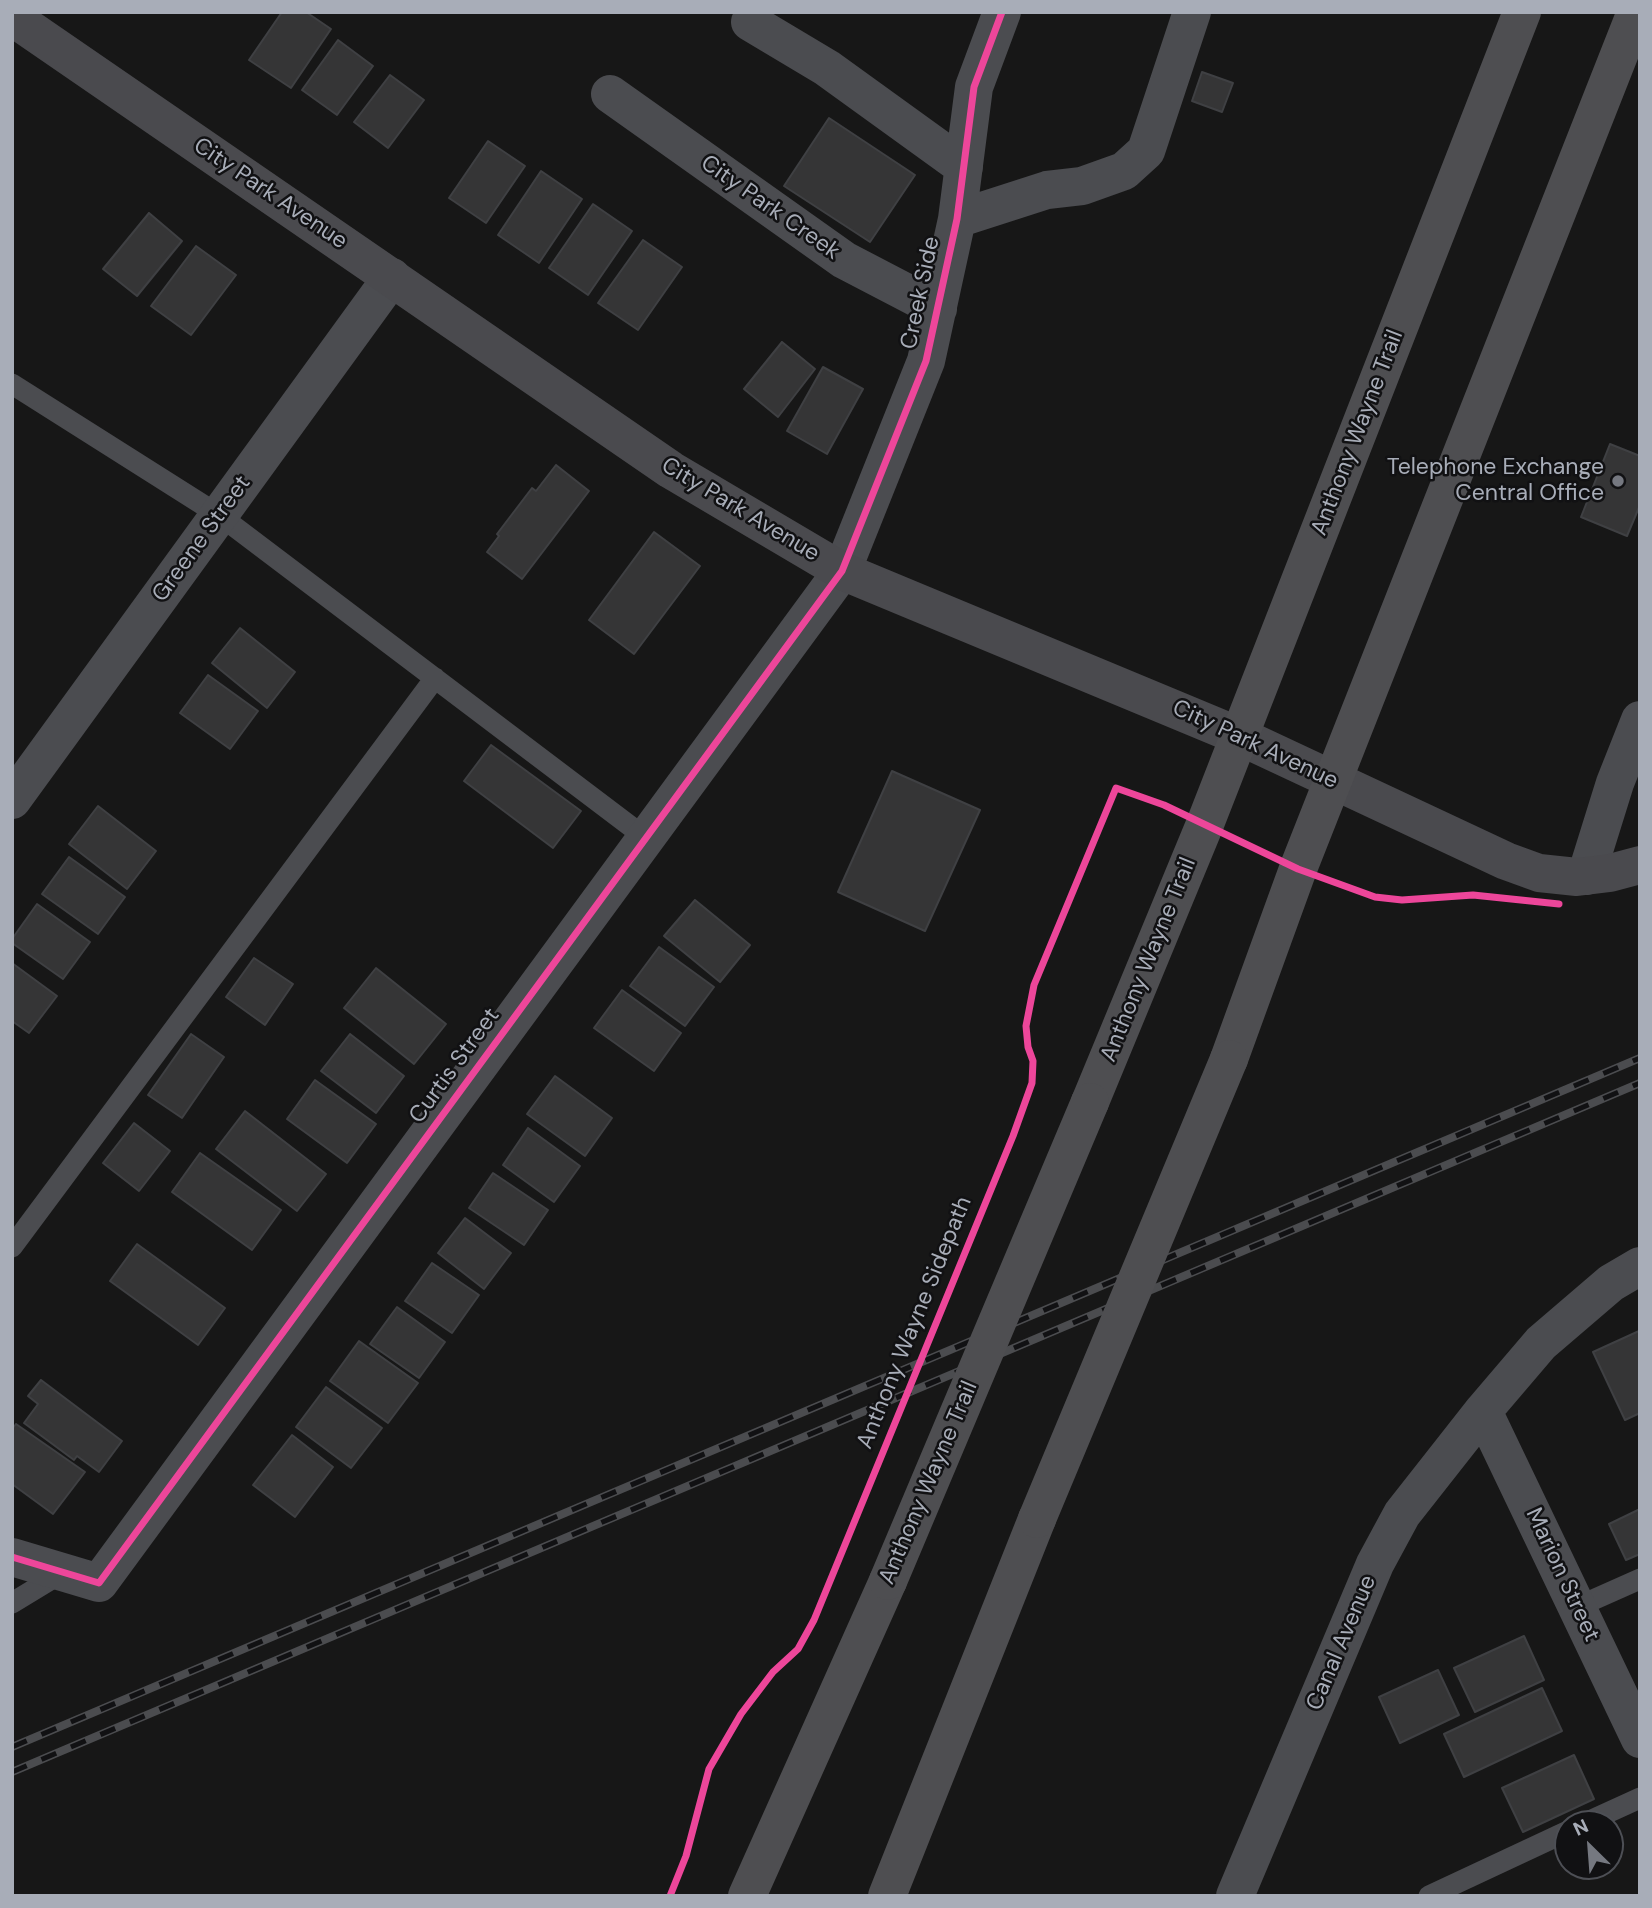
<!DOCTYPE html>
<style>
body{margin:0}
#map{position:relative;width:1652px;height:1908px;overflow:hidden;background:#171717;font-family:"DM Sans",sans-serif}
canvas{display:block}
.frame{position:absolute;inset:0;border:14px solid #a8adb8;pointer-events:none}
.north{position:absolute;left:1554px;top:1810px;width:70px;height:70px;box-sizing:border-box;background:#111113;border:2px solid #4d4f55;border-radius:50%;rotate:335deg;font-size:19px;font-weight:700;line-height:28px;text-align:center;color:#a8adb8}
.north::after{content:'';display:block;margin:auto;width:24px;height:32px;background:#757880;clip-path:polygon(50% 0,100% 100%,50% 72%,0 100%)}
</style>
<div id="map">
<canvas width="1652" height="1908"></canvas>
<div class="frame"></div>
<div class="north">N</div>
</div>
<script>
const c = document.querySelector('canvas').getContext('2d');
c.lineJoin = 'round';
function fillPath(path, color) {
  c.fillStyle = color;
  c.fill(path, 'evenodd');
}
function poly(rows) {
  const path = new Path2D();
  for (const r of rows) {
    path.moveTo(r[0], r[1]);
    for (let i = 2; i < r.length; i += 2) path.lineTo(r[i], r[i + 1]);
  }
  return path;
}
function trace(path, color, width, dash) {
  c.strokeStyle = color;
  c.lineWidth = width;
  c.lineCap = dash ? 'butt' : 'round';
  c.setLineDash(dash || []);
  c.stroke(path);
}
function write(font, color, halo, rows, align = 'center') {
  c.font = font + ' "DM Sans",sans-serif';
  c.lineWidth = 5;
  c.setLineDash([]);
  c.textBaseline = 'middle';
  c.strokeStyle = halo;
  c.fillStyle = color;
  for (const [text, x, y, turn = 0] of rows) {
    c.save();
    c.translate(x, y);
    c.rotate((+turn || 0) * Math.PI / 180);
    c.textAlign = isNaN(turn) ? turn : align;
    if (halo) c.strokeText(text, 0, 0);
    c.fillText(text, 0, 0);
    c.restore();
  }
}
const building = poly([
 [282,12,306,12,331,29,291,88,249,60,282,12],
 [338,40,373,66,337,115,302,90,338,40],
 [1202,72,1233,83,1222,112,1192,101,1202,72],
 [390,75,424,100,388,148,354,122,390,75],
 [829,118,915,175,870,242,784,186,829,118],
 [488,141,525,166,486,223,449,198,488,141],
 [541,171,582,199,539,263,498,235,541,171],
 [593,204,632,231,588,295,549,268,593,204],
 [149,213,182,241,137,296,103,269,149,213],
 [643,240,682,267,638,330,598,303,643,240],
 [196,246,236,275,191,335,151,306,196,246],
 [782,342,815,369,778,417,744,389,782,342],
 [823,367,863,389,827,454,787,431,823,367],
 [1610,444,1640,456,1640,505,1627,536,1581,517,1610,444],
 [556,465,589,491,522,579,487,552,499,536,497,534,532,488,536,491,556,465],
 [654,532,700,566,634,654,589,620,654,532],
 [240,628,295,672,267,708,212,663,240,628],
 [208,675,258,711,230,749,180,713,208,675],
 [491,745,581,811,553,848,464,781,491,745],
 [892,771,980,810,925,931,838,892,892,771],
 [98,806,156,851,127,889,69,844,98,806],
 [69,857,125,897,98,934,42,894,69,857],
 [695,900,750,945,720,982,664,936,695,900],
 [37,904,90,942,63,979,12,943,12,939,37,904],
 [659,947,714,987,685,1026,630,986,659,947],
 [254,958,293,984,265,1025,226,997,254,958],
 [12,963,57,996,29,1033,12,1021,12,963],
 [376,968,446,1024,414,1064,344,1008,376,968],
 [622,990,681,1033,654,1071,594,1028,622,990],
 [191,1034,224,1057,182,1118,148,1095,191,1034],
 [350,1034,404,1076,376,1113,321,1071,350,1034],
 [555,1076,612,1118,585,1156,527,1114,555,1076],
 [315,1080,376,1124,347,1163,287,1119,315,1080],
 [245,1111,326,1174,297,1211,216,1149,245,1111],
 [134,1123,170,1151,139,1191,103,1163,134,1123],
 [528,1128,580,1166,554,1202,503,1165,528,1128],
 [200,1153,281,1210,252,1250,172,1192,200,1153],
 [493,1173,548,1210,524,1245,469,1208,493,1173],
 [465,1218,511,1253,484,1289,438,1253,465,1218],
 [137,1244,225,1308,198,1345,110,1281,137,1244],
 [432,1263,479,1295,452,1333,405,1301,432,1263],
 [397,1307,445,1342,419,1378,370,1344,397,1307],
 [1639,1331,1640,1413,1625,1420,1593,1352,1639,1331],
 [359,1341,418,1383,388,1423,330,1381,359,1341],
 [41,1380,122,1441,99,1472,77,1456,74,1460,24,1423,38,1404,28,1396,41,1380],
 [326,1387,382,1428,351,1468,296,1427,326,1387],
 [16,1424,85,1472,53,1514,12,1484,12,1429,16,1424],
 [292,1435,333,1467,295,1517,253,1485,292,1435],
 [1640,1509,1640,1554,1626,1560,1609,1524,1640,1509],
 [1524,1636,1544,1680,1475,1712,1454,1668,1524,1636],
 [1438,1670,1459,1715,1400,1743,1379,1697,1438,1670],
 [1542,1688,1562,1731,1464,1777,1444,1734,1542,1688],
 [1574,1755,1594,1799,1523,1832,1502,1788,1574,1755]
]);
const lane = poly([
 [12,384,219,515,646,838],
 [12,1247,435,678],
 [12,1603,63,1572],
 [1577,1607,1640,1579],
 [1583,1824,1640,1798],
 [1429,1896,1568,1831]
]);
const street = poly([
 [750,22,827,68,964,167],
 [610,94,844,260,938,309],
 [957,219,1047,190,1082,186,1124,171,1146,151,1192,12],
 [12,800,392,277],
 [1586,876,1615,783,1640,720],
 [1483,1411,1640,1739],
 [12,1557,99,1583,842,571,926,361,957,219,974,87,1002,12],
 [1235,1896,1375,1564,1402,1514,1483,1411,1541,1343,1611,1283,1640,1266]
]);
const secondary = poly([
 [12,17,671,470,842,571,1239,736,1506,861,1539,873,1577,877,1610,873,1640,865]
]);
const highway = poly([
 [1229,1059,1298,869,1636,12],
 [1090,1102,1205,824,1522,12],
 [747,1896,888,1581],
 [887,1896,1037,1519]
]);
const rail = poly([
 [12,1747,1640,1058],
 [12,1772,1640,1083]
]);
const highwayBridge = poly([
 [1037,1519,1229,1059],
 [888,1581,1090,1102]
]);
const cycleway = poly([
 [12,1557,99,1583,842,571,926,361,957,219,974,87,1002,12],
 [670,1896,686,1856,709,1769,741,1714,773,1672,798,1649,814,1620,1013,1136,1032,1083,1033,1061,1028,1047,1026,1026,1034,985,1116,788,1164,805,1298,869,1375,897,1402,900,1473,895,1559,904]
]);
const markers = [
 [1618,481,7,"#757880"]
];
const streetNames = [
 ["City Park Avenue",270,194,34],
 ["City Park Creek",770,208,35],
 ["Creek Side",921,293,-78],
 ["Anthony Wayne Trail",1358,433,-69],
 ["City Park Avenue",740,510,31],
 ["Greene Street",202,539,-54],
 ["City Park Avenue",1255,745,25],
 ["Anthony Wayne Trail",1149,960,-68],
 ["Curtis Street",455,1066,-54],
 ["Anthony Wayne Sidepath",915,1323,-68],
 ["Anthony Wayne Trail",929,1483,-67],
 ["Marion Street",1562,1575,65],
 ["Canal Avenue",1342,1643,-67]
];
const poiNames = [
 ["Telephone Exchange",1604,468],
 ["Central Office",1604,494]
];
fillPath(building, '#353536');
trace(building, '#3f4043', 2);
trace(lane, '#4b4c50', 21);
trace(street, '#4b4c50', 38);
trace(secondary, '#4a4a4e', 38);
trace(highway, '#4e4e51', 38);
trace(rail, '#4b4c4f', 8);
trace(rail, '#111113', 5, [16]);
trace(highwayBridge, '#4e4e51', 38);
trace(cycleway, '#ed469a', 7);
for (const [x, y, r, color] of markers) {
  const dot = new Path2D();
  dot.arc(x, y, r, 0, 2 * Math.PI);
  c.fillStyle = color;
  c.fill(dot);
  trace(dot, '#111113', 2.5);
}
write('23px', '#a8adb8', '#111113', streetNames);
write('23px', '#a8adb8', '#111113', poiNames, 'right');
</script>
